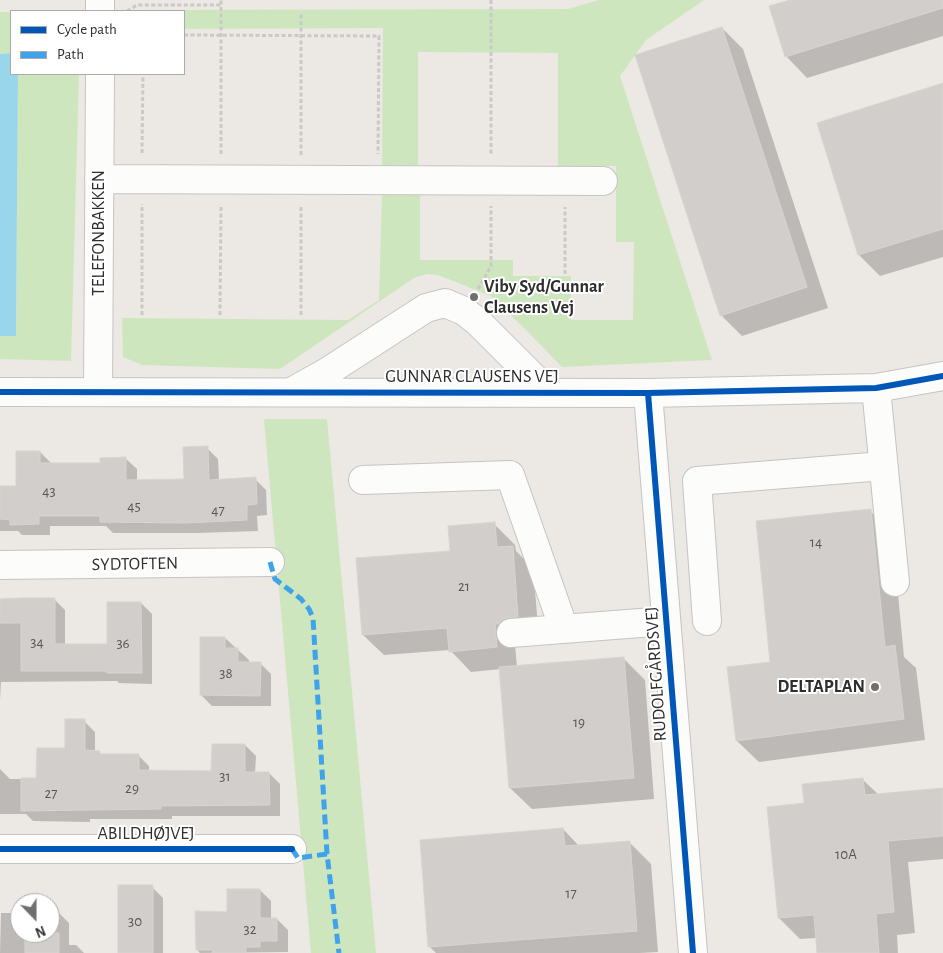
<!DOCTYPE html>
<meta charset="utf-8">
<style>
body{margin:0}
#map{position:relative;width:943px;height:953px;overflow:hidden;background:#ece8e4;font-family:"Alegreya Sans",sans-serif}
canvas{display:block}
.legend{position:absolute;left:10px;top:10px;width:175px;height:65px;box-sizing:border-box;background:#fff;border:1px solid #ababab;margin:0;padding:6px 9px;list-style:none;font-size:15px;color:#2e2e2e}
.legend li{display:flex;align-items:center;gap:10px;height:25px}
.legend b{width:25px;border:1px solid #ababab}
.north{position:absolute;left:10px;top:893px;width:50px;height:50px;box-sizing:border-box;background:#fff;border:1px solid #ababab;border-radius:50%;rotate:158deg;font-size:14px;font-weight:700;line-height:20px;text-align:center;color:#2e2e2e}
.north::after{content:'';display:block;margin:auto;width:18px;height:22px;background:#706f6e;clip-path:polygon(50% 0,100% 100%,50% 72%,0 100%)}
</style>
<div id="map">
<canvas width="943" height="953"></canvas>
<ul class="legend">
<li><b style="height:6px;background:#0057b8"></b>Cycle path</li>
<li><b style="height:6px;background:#3ea3eb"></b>Path</li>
</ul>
<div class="north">N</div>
</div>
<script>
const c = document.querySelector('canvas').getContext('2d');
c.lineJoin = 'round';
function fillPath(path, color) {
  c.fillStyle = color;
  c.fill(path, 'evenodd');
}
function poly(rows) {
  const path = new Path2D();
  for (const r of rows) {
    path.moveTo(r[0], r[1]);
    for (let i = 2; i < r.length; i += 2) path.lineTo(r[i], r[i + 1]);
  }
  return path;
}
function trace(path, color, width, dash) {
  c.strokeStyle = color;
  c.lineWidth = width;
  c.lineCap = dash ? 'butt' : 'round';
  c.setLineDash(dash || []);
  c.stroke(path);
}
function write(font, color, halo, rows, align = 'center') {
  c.font = font + ' "Alegreya Sans",sans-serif';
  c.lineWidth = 4;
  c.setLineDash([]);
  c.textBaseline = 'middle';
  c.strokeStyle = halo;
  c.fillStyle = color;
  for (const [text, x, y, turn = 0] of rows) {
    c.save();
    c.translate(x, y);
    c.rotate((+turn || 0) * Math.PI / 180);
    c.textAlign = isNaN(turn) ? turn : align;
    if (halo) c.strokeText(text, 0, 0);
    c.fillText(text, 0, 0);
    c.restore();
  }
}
const green = poly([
 [599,0,704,0,646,40,620,76,712,360,562,367,526,330,491,296,438,275,427,274,414,278,280,369,142,365,123,357,122,318,348,320,379,300,382,194,420,194,420,260,513,260,513,276,571,276,571,320,633,320,634,242,616,242,616,166,558,166,558,53,418,52,418,165,382,165,383,28,184,29,184,11,140,11,141,10,568,9],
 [0,12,11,12,11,53,0,54],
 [18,74,79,74,71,361,0,359,0,336,16,336],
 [264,419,327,419,376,953,311,953]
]);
const water = poly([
 [11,53,11,74,18,74,16,336,0,336,0,54]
]);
const shadow = poly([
 [794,0,943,0,943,36,807,78,786,56],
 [722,28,743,49,828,308,742,336,721,315],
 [943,84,943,257,880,276,859,255],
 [207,448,218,459,219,481,255,479,266,490,267,515,257,516,258,531,197,533,113,533,106,526,50,526,50,535,22,535,18,531,0,531,0,487,17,487,40,452,51,463,102,464,125,458,137,469,137,481,185,481],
 [870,511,892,532,904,657,916,668,925,740,759,762,737,741,771,663],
 [494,524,515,545,516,551,533,568,539,637,515,645,517,667,623,658,645,680,654,799,532,809,510,788,501,669,471,672,450,650,384,655,363,635,452,552],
 [54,599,65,610,65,645,108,645,141,603,152,614,152,684,119,683,117,681,1,682,0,700,0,600],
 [225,638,249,660,249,663,260,663,271,674,271,706,212,706,201,695],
 [84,721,95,732,95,752,99,752,102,755,138,755,149,766,149,771,213,772,245,745,256,756,255,773,269,773,280,784,280,816,172,816,172,819,90,819,90,822,33,821,26,814,0,814,0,769,10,779,37,779,66,749],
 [863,780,879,795,943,789,943,859,908,862,915,933,897,935,898,953,819,953,817,938,800,939,779,918,805,804],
 [563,829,579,846,629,842,651,864,658,952,640,953,436,953,430,947],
 [152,887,163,898,163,953,119,953],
 [260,890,271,901,271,919,277,919,288,930,288,952,200,953,197,950,228,913],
 [50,912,58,912,69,923,69,945,76,945,84,953,0,953,1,913,20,913,20,933,50,933]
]);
const building = poly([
 [790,0,943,0,943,8,785,57,769,6,790,0],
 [722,27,807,287,720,316,635,55,722,27],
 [943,83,943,229,858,255,817,123,943,83],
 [208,446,209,480,256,477,257,504,247,505,247,520,186,523,100,522,100,516,39,516,39,524,10,525,10,520,0,519,0,486,16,486,16,451,40,451,40,463,100,463,100,458,126,457,126,480,184,479,183,447,208,446],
 [871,509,885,647,895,645,904,719,736,741,727,667,770,662,756,521,871,509],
 [495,522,497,547,513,546,518,617,509,618,503,620,499,624,495,624,497,647,449,652,447,628,362,635,356,558,450,551,448,526,495,522],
 [21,598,55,598,55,644,107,644,107,602,141,602,142,673,107,673,107,671,21,671,21,623,0,623,0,599,21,598],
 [200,637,225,637,225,648,238,648,238,662,261,662,260,696,200,695,200,637],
 [624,657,634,778,509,788,499,667,624,657],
 [65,719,85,719,85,750,100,751,100,754,139,754,139,770,211,771,212,744,245,744,245,772,269,772,270,805,161,806,161,809,21,811,21,778,36,778,37,748,65,748,65,719],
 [863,778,865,795,943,788,943,836,888,841,894,912,876,914,879,953,817,953,814,915,778,918,767,807,804,803,802,784,863,778],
 [563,828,565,846,630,841,637,931,428,947,420,840,563,828],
 [118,885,153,885,153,953,118,953,118,885],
 [227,889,260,889,260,918,277,918,277,941,260,941,260,947,246,947,246,953,212,953,213,950,196,950,195,911,227,912,227,889],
 [25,933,59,933,59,953,25,953,25,933]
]);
const path = poly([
 [491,0,491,154],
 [127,11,137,5,221,5],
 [184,35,379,36,378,154],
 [142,153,143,74],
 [221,154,221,0],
 [301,155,301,13],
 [565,274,565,207],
 [478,289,491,266,491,206],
 [142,315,142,204],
 [220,315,221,206],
 [301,315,301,206]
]);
const minor = poly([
 [100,11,100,0],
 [99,179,603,181],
 [876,388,895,582],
 [293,391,327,372,426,308,445,303,464,311,478,322,548,392],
 [0,392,648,393,876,388,943,376],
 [98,392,100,74],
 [648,393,693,953],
 [363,480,510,475,564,629],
 [0,565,270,562],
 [707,621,697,481,883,466],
 [511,633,666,621],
 [0,849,292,849]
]);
const quiet = poly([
 [270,562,275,579,301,599,309,609,313,618,327,854,339,953],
 [292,849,298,858,327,854]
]);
const cycleway = poly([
 [0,392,648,393,876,388,943,376],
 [648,393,693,953],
 [0,849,292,849]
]);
const markers = [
 [474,297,5,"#706f6e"],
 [875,687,5,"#706f6e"]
];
const numberNames = [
 ["43",49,491],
 ["45",134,506],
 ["47",218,510],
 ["14",816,542],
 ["21",464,586],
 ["34",37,642],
 ["36",123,643],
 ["38",226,673],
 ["19",579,722],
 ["31",225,776],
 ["29",132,788],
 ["27",51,793],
 ["10A",846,854],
 ["17",571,893],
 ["30",135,921],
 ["32",250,929]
];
const streetNames = [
 ["TELEFONBAKKEN",99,233,-90],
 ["GUNNAR CLAUSENS VEJ",472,377],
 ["SYDTOFTEN",135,564,-1],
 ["RUDOLFGÅRDSVEJ",656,674,-94],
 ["ABILDHØJVEJ",146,834]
];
const poiNames = [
 ["Viby Syd/Gunnar",484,287],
 ["Clausens Vej",484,308],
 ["DELTAPLAN",865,687,"right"]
];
fillPath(green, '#cee6be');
fillPath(water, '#99d6ec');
fillPath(shadow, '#0003');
fillPath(building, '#d1cecb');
trace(building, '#d7d4d0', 1);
trace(minor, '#c5c4c5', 30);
trace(path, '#c9c9c8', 3, [4, 2.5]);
trace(minor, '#fcfcfb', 28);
trace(quiet, '#3ea3eb', 5, [10, 5]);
trace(cycleway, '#0057b8', 6);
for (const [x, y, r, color] of markers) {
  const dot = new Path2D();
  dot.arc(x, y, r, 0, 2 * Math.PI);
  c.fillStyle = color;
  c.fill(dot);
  trace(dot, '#fff', 2);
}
write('15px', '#585857', null, numberNames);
write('18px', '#2e2e2e', '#fff', streetNames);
write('bold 18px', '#2e2e2e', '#fff', poiNames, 'left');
</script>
